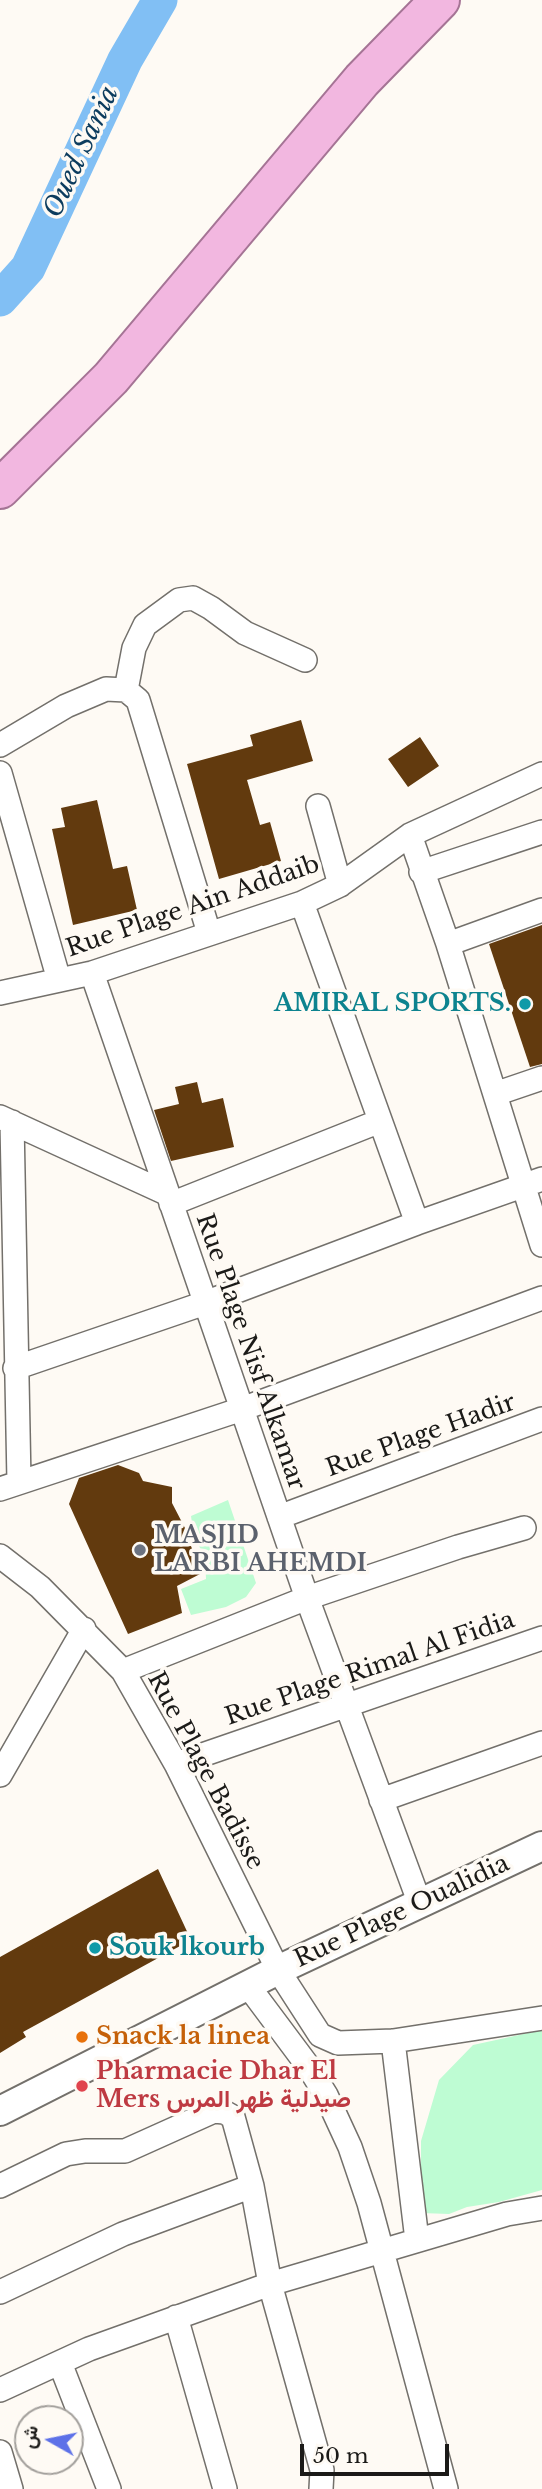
<!DOCTYPE html>
<meta charset="utf-8">
<style>
body{margin:0}
#map{position:relative;width:542px;height:2489px;overflow:hidden;background:#fefaf4;font-family:"Libre Baskerville",Vazirmatn,serif}
canvas{display:block}
.north{position:absolute;left:14px;top:2405px;width:70px;height:70px;box-sizing:border-box;background:#fefaf4;border:2px solid #a3a09c;border-radius:50%;rotate:279deg;font-size:19px;font-weight:700;line-height:28px;text-align:center;color:#1b1a18}
.north::after{content:'';display:block;margin:auto;width:24px;height:32px;background:#5d71e8;clip-path:polygon(50% 0,100% 100%,50% 72%,0 100%)}
.scale{position:absolute;left:300px;top:2444px;width:149px;height:32px;box-sizing:border-box;border:4px solid #1b1a18;border-top:0;padding-left:9px;font-size:21px;line-height:24px;white-space:nowrap;color:#1b1a18;-webkit-text-stroke:5px #fefaf4;paint-order:stroke}
</style>
<div id="map">
<canvas width="542" height="2489"></canvas>
<div class="north">ش</div>
<div class="scale">50 m</div>
</div>
<script>
const c = document.querySelector('canvas').getContext('2d');
c.lineJoin = 'round';
function fillPath(path, color) {
  c.fillStyle = color;
  c.fill(path, 'evenodd');
}
function poly(rows) {
  const path = new Path2D();
  for (const r of rows) {
    path.moveTo(r[0], r[1]);
    for (let i = 2; i < r.length; i += 2) path.lineTo(r[i], r[i + 1]);
  }
  return path;
}
function trace(path, color, width, dash) {
  c.strokeStyle = color;
  c.lineWidth = width;
  c.lineCap = dash ? 'butt' : 'round';
  c.setLineDash(dash || []);
  c.stroke(path);
}
function write(font, color, halo, rows, align = 'center') {
  c.font = font + ' "Libre Baskerville",Vazirmatn,serif';
  c.lineWidth = 7;
  c.setLineDash([]);
  c.textBaseline = 'middle';
  c.strokeStyle = halo;
  c.fillStyle = color;
  for (const [text, x, y, turn = 0] of rows) {
    c.save();
    c.translate(x, y);
    c.rotate((+turn || 0) * Math.PI / 180);
    c.textAlign = isNaN(turn) ? turn : align;
    if (halo) c.strokeText(text, 0, 0);
    c.fillText(text, 0, 0);
    c.restore();
  }
}
const green = poly([
 [228,1500,256,1583,246,1597,226,1607,191,1615,181,1589,206,1579,205,1557,194,1537,191,1516],
 [542,2030,542,2190,499,2202,467,2207,449,2214,421,2213,421,2141,439,2080,473,2045]
]);
const river = poly([
 [0,299,28,268,125,60,160,0]
]);
const building = poly([
 [301,720,313,761,247,780,260,825,270,822,281,861,219,879,187,764,253,746,250,735],
 [420,737,439,766,408,787,388,759],
 [97,800,113,869,127,866,137,910,73,925,52,829,65,827,61,808],
 [542,925,542,1064,530,1067,489,944],
 [197,1082,202,1103,223,1098,234,1147,171,1161,154,1110,179,1104,175,1087],
 [118,1465,139,1473,143,1481,172,1487,172,1503,186,1530,200,1574,177,1586,182,1613,128,1634,69,1504,79,1478],
 [158,1869,191,1940,23,2032,26,2037,0,2053,0,1957]
]);
const minor = poly([
 [126,690,134,648,145,625,179,600,193,598,211,608,245,633,305,660],
 [0,745,66,706,106,689,126,690,138,700,209,933],
 [0,773,59,980],
 [318,806,340,885],
 [410,835,448,944,542,1245],
 [421,872,542,832],
 [302,903,417,1223],
 [448,944,542,910],
 [92,973,307,1598,420,1904],
 [0,993,92,973,302,903,340,885,410,835,542,774],
 [495,1094,542,1078],
 [0,1117,168,1194],
 [12,1122,19,1482],
 [171,1204,380,1121],
 [15,1368,205,1303,417,1223,542,1179],
 [0,1489,242,1409,542,1298],
 [279,1517,542,1419],
 [0,1556,40,1587,123,1671,176,1764,278,1970,320,2035,338,2043,393,2041,542,2018],
 [123,1671,307,1598,458,1547,524,1528],
 [176,1764,542,1638],
 [0,1775,84,1629],
 [381,1800,542,1743],
 [249,1987,308,2066,326,2095,350,2147,369,2203,446,2489],
 [393,2041,417,2240],
 [0,2186,66,2154,85,2151,125,2151,214,2111,224,2112,233,2117,252,2186,270,2284,322,2470,321,2489],
 [0,2292,123,2234,252,2186],
 [176,2317,225,2489],
 [60,2363,109,2489],
 [0,2390,89,2349,270,2284,507,2214,542,2208],
 [0,2452,11,2489]
]);
const tertiary = poly([
 [0,2111,278,1970,542,1846]
]);
const trunk = poly([
 [0,489,111,378,362,80,440,0]
]);
const markers = [
 [525,1004,7,"#0f9aa8"],
 [140,1550,7,"#6b7280"],
 [95,1948,7,"#0f9aa8"],
 [82,2037,7,"#e8710a"],
 [82,2086,7,"#e0444e"]
];
const streetNames = [
 ["Rue Plage Ain Addaib",193,907,-19],
 ["Rue Plage Nisf Alkamar",250,1352,71],
 ["Rue Plage Hadir",421,1436,-20],
 ["Rue Plage Rimal Al Fidia",370,1669,-19],
 ["Rue Plage Badisse",205,1771,62],
 ["Rue Plage Oualidia",402,1912,-25]
];
const cultureNames = [
 ["AMIRAL SPORTS.",511,1004],
 ["Souk lkourb",109,1948,"left"]
];
const worshipNames = [
 ["MASJID",154,1536],
 ["LARBI AHEMDI",154,1564]
];
const foodNames = [
 ["Snack la linea",96,2037]
];
const healthNames = [
 ["Pharmacie Dhar El",96,2072],
 ["Mers صيدلية ظهر المرس",96,2100]
];
const waterNames = [
 ["Oued Sania",82,152,-65]
];
fillPath(green, '#befcd3');
trace(river, '#81bff4', 35);
fillPath(building, '#623a0e');
trace(minor, '#73706b', 26);
trace(tertiary, '#73706b', 32);
trace(trunk, '#a57495', 42);
trace(minor, '#fff', 23);
trace(tertiary, '#fff', 28);
trace(trunk, '#f2b7e0', 38);
for (const [x, y, r, color] of markers) {
  const dot = new Path2D();
  dot.arc(x, y, r, 0, 2 * Math.PI);
  c.fillStyle = color;
  c.fill(dot);
  trace(dot, '#fefaf4', 2.5);
}
write('24px', '#1b1a18', '#fefaf4', streetNames);
write('bold 24px', '#0d838f', '#fefaf4', cultureNames, 'right');
write('bold 24px', '#5b616d', '#fefaf4', worshipNames, 'left');
write('bold 24px', '#c56008', '#fefaf4', foodNames, 'left');
write('bold 24px', '#be3a42', '#fefaf4', healthNames, 'left');
write('italic 26px', '#0c3c5e', '#fefaf4', waterNames);
</script>
